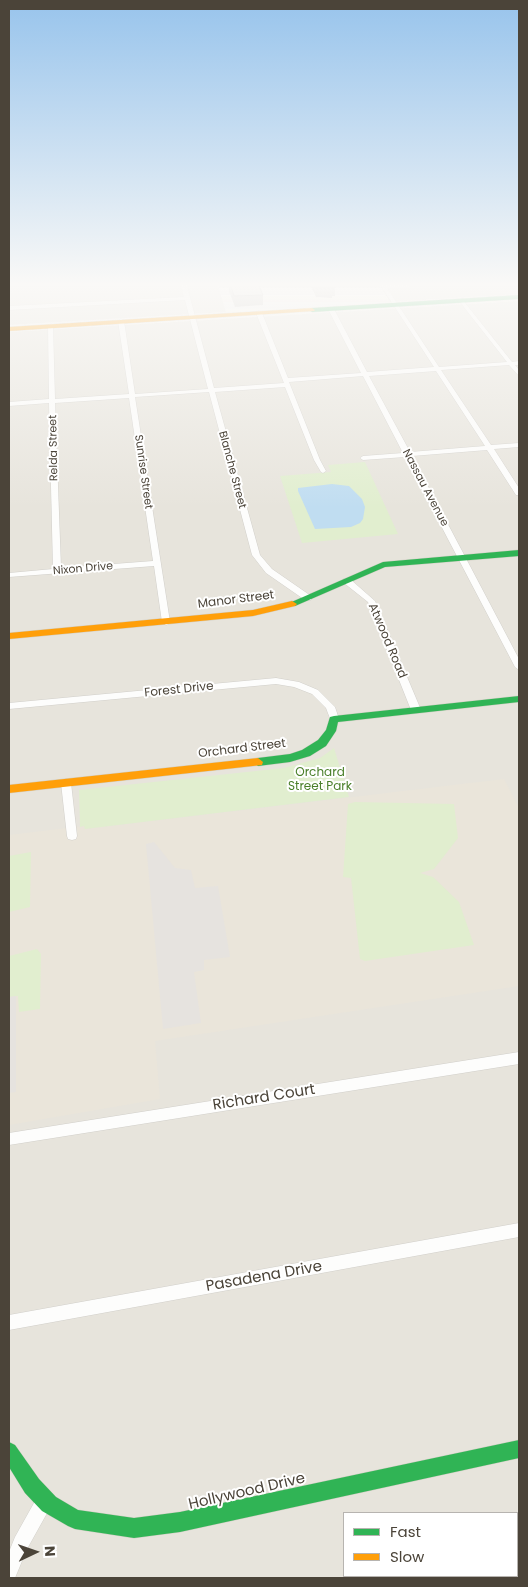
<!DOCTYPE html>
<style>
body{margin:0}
#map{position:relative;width:528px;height:1587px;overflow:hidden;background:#f4f2ee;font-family:Poppins,sans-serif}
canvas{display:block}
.frame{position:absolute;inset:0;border:10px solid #4b4439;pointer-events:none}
.legend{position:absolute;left:343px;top:1512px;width:175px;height:65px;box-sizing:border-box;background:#fff;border:1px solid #b7b4b0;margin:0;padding:6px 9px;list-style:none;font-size:15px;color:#4b4439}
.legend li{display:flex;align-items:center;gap:10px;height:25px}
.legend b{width:25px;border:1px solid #b7b4b0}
.north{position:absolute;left:10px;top:1527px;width:50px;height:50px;-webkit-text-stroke:4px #fff;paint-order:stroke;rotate:87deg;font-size:14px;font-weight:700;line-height:20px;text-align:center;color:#4b4439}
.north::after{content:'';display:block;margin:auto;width:18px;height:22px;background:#4b4439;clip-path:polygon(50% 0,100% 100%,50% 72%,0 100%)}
</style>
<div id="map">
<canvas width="528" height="1587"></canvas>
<div class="frame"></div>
<ul class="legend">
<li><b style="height:6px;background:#30b455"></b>Fast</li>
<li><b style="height:6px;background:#ff9f0a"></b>Slow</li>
</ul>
<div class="north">N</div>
</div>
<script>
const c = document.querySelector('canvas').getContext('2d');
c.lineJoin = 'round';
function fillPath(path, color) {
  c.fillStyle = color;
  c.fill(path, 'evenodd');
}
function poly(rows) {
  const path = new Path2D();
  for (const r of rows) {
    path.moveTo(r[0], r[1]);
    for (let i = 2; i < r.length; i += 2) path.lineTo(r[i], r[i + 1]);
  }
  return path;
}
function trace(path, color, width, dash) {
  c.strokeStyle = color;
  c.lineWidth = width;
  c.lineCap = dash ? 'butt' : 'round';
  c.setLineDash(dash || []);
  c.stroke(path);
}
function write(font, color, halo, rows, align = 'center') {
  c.font = font + ' Poppins,sans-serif';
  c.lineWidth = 4;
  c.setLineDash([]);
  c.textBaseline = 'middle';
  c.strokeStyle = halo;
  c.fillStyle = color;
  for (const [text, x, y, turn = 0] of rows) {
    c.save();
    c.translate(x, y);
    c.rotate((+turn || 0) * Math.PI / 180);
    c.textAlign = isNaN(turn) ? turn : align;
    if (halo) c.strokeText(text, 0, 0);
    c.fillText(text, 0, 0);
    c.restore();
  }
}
const residential = poly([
 [9,286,218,286,226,312,9,325],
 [380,286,519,286,519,294,390,302],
 [519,301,519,1578,9,1578,9,332],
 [344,1513,517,1513,517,1576,344,1576]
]);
const education = poly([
 [504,779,519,808,519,986,155,1041,160,1099,9,1125,9,835,84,826,85,829]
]);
const green = poly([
 [365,462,398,534,302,543,280,476,331,472,328,465],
 [334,748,349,797,85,829,84,826,80,827,79,790,284,768,320,758],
 [355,802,454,804,458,838,434,869,420,873,433,877,459,902,474,945,365,961,360,959,351,878,343,877,348,804],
 [31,852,30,907,9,912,9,856],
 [37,949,41,954,40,1009,19,1012,18,996,9,997,9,956]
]);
const parking = poly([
 [154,842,175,868,191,870,195,888,218,886,230,957,204,960,204,970,194,972,201,1023,163,1029,146,844],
 [16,996,16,1092,9,1093,9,997]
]);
const water = poly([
 [332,484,349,486,362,499,365,507,363,519,360,523,351,527,315,529,298,491,298,488]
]);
const street = poly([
 [181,286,187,286,214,388,284,383,256,313,259,311,262,313,288,378,361,373,328,309,331,307,334,309,367,372,434,367,381,286,410,286,408,288,387,288,439,367,507,362,460,302,459,301,462,299,512,362,519,361,519,365,515,365,519,370,519,376,509,365,441,370,491,445,519,443,519,447,494,449,519,488,519,495,516,495,487,450,412,456,519,659,519,670,515,667,405,457,363,460,360,458,363,456,403,453,363,376,289,382,320,460,326,471,323,473,321,472,314,460,285,387,215,392,260,555,272,569,311,596,311,600,305,600,266,573,252,555,209,392,135,397,170,622,169,624,166,625,162,622,154,566,9,577,9,573,53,569,49,403,9,406,9,402,49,399,48,325,53,326,55,399,129,394,118,321,121,319,124,321,135,394,208,389,185,300,9,310,9,306,184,297,181,286],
 [436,371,485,446,410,452,369,376,436,371],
 [129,398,153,561,61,568,55,403,129,398],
 [344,579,350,579,375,601,421,710,419,712,416,713,411,710,368,602,344,583,344,579],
 [276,678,299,682,318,690,335,707,339,719,337,721,331,721,326,708,312,694,294,687,276,684,9,709,9,703,276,678],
 [66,779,71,783,77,836,76,839,72,840,68,839,67,836,61,783,66,779],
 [519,1052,519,1064,9,1145,9,1133,519,1052],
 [519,1223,519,1237,9,1330,9,1315,519,1223],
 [45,1492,51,1494,53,1500,51,1506,27,1549,15,1578,9,1578,9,1552,15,1537,39,1494,45,1492]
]);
const fast = poly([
 [519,295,519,299,312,312,309,310,312,308,519,295],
 [519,550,519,556,385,567,295,606,289,606,287,604,383,562,519,550],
 [519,696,519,702,338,722,336,731,326,746,310,756,290,762,258,766,253,762,258,758,290,754,302,750,318,740,326,730,330,717,334,716,519,696],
 [519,1440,519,1458,180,1532,134,1538,75,1529,68,1526,42,1511,25,1493,9,1467,9,1442,15,1445,39,1479,56,1497,78,1510,134,1518,180,1512,519,1440]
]);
const slow = poly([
 [312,308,315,310,314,311,9,331,9,327,312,308],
 [292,601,297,604,295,606,253,616,9,639,9,633,253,610,292,601],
 [258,758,263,762,262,765,9,793,9,785,258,758]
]);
const wall = poly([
 [229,286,259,286,263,295,263,305,235,307,229,291],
 [311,286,335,286,335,296,332,296,332,298,316,297]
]);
const building = poly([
 [231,286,259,286,263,295,234,296,231,286]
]);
const farStreetnames = [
 ["Relda Street",54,448,-91],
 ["Blanche Street",232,470,75],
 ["Sunrise Street",143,472,82],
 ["Nassau Avenue",425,488,62],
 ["Nixon Drive",83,569,-5]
];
const streetNames = [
 ["Manor Street",236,600,-7],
 ["Atwood Road",387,641,67],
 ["Forest Drive",179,690,-6],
 ["Orchard Street",242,749,-7]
];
const parkNames = [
 ["Orchard",320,773],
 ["Street Park",320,787]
];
const nearStreetnames = [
 ["Richard Court",264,1098,-9],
 ["Pasadena Drive",264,1277,-10],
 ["Hollywood Drive",247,1492,-13]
];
fillPath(residential, '#e7e4dc');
fillPath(education, '#eae5da');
fillPath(green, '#e1eecf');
fillPath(parking, '#e6e3df');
fillPath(water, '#c0ddf1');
trace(street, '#d2d0cb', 1);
trace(fast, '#d3cfc5', 1);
trace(slow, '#d3cfc5', 1);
fillPath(street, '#fdfdfc');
fillPath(fast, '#30b455');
fillPath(slow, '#ff9f0a');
fillPath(wall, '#bfbcb8');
fillPath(building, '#dedbd6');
trace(building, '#9b9996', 1);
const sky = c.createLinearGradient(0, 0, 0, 508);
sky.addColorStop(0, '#98c4ec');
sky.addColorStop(0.56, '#faf9f7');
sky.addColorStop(1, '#faf9f700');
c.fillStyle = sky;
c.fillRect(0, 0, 528, 508);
write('11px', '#4b4439', '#fff', farStreetnames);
write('12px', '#4b4439', '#fff', streetNames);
write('12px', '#4a7f2a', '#fff', parkNames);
write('15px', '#4b4439', '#fff', nearStreetnames);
</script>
